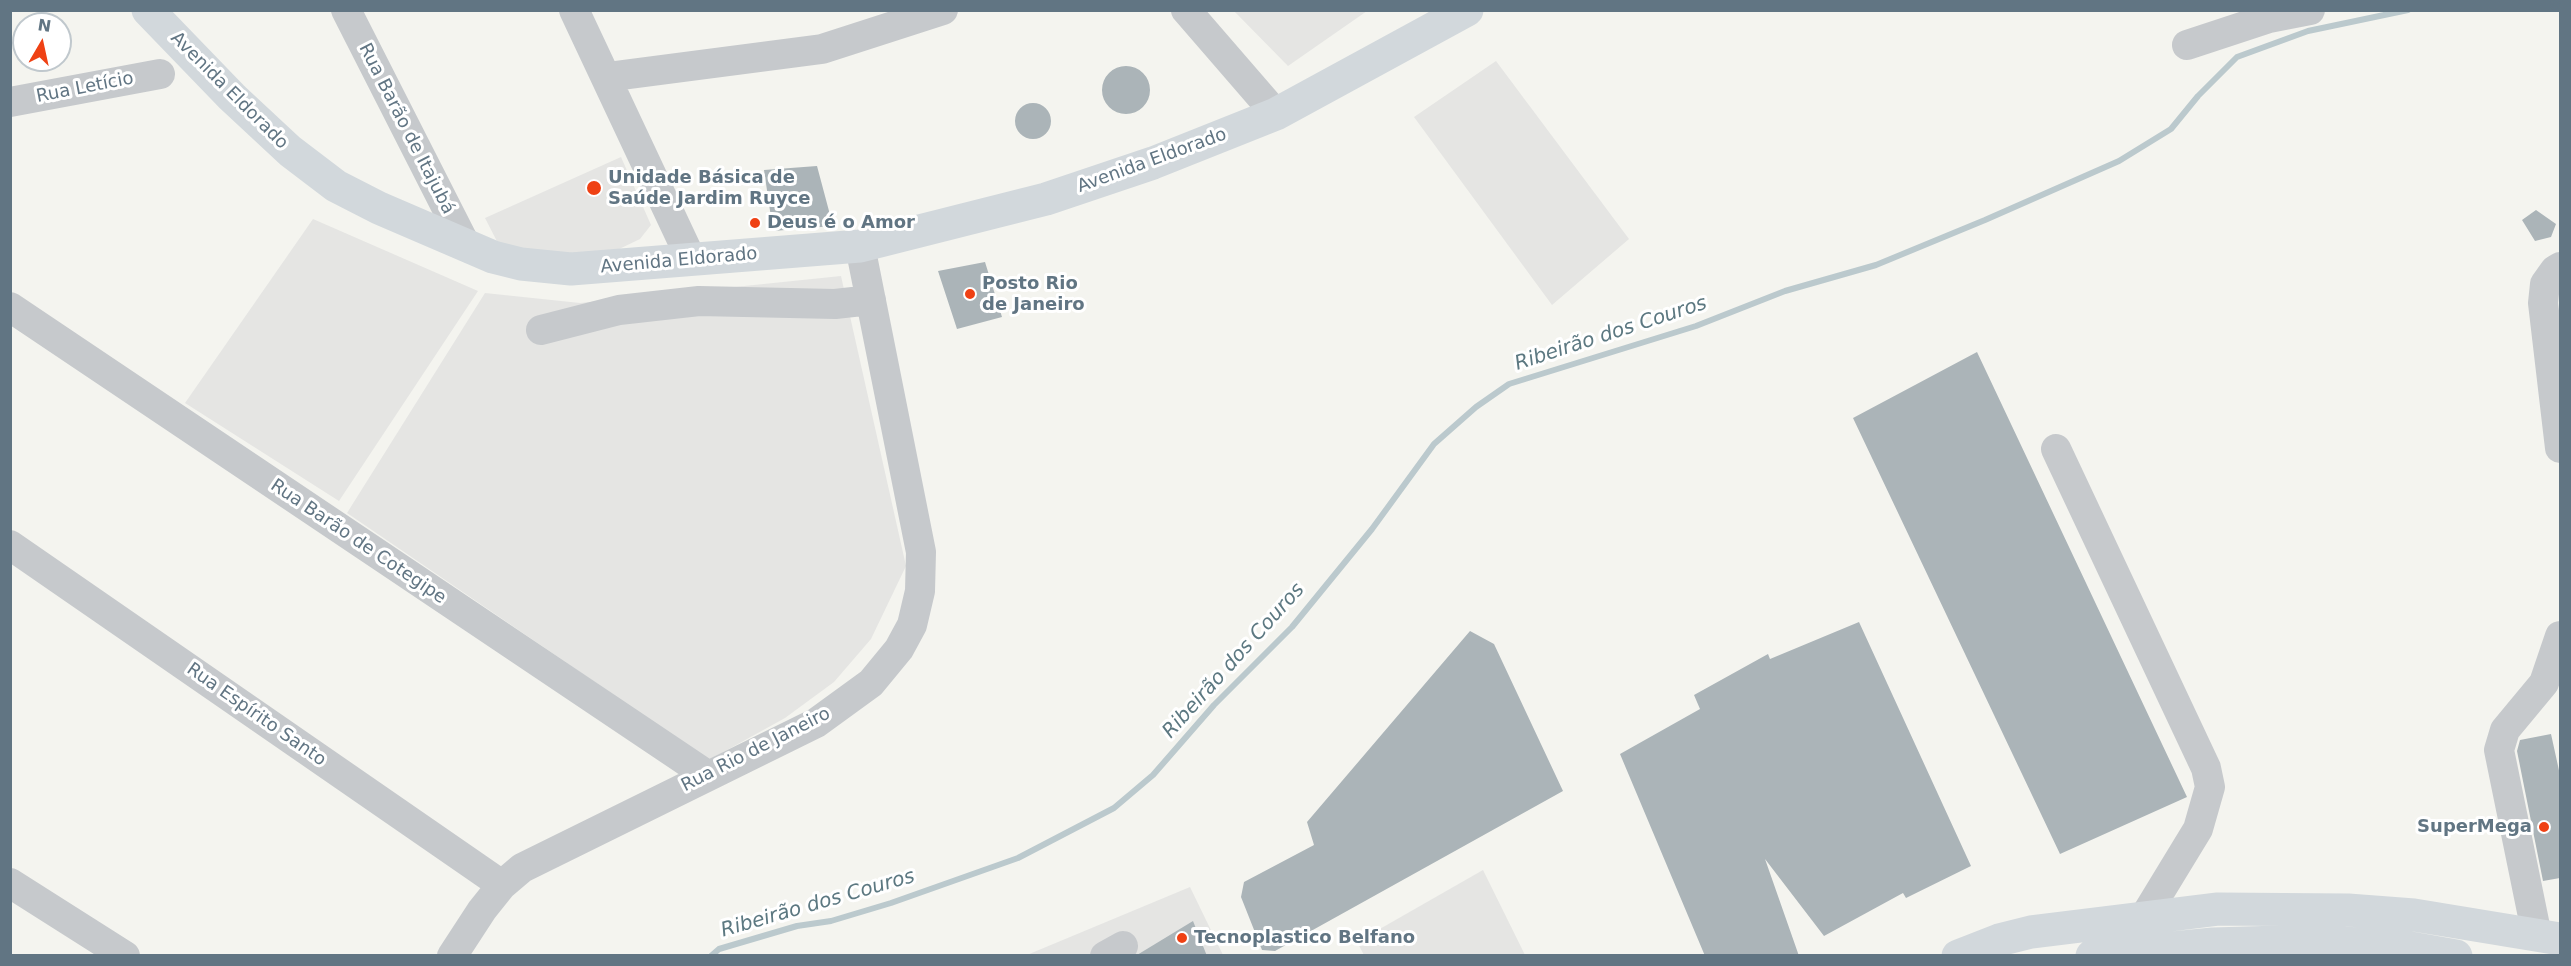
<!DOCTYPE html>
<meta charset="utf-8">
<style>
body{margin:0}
#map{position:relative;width:2571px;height:966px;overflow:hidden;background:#f4f4ef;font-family:"DejaVu Sans",sans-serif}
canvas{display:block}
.frame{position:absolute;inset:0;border:12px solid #617583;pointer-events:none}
.north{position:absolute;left:12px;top:12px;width:60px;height:60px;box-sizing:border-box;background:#fff;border:2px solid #c0c8cd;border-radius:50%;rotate:9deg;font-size:16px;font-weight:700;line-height:24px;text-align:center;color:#617583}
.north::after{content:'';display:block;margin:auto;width:21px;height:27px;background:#ef4114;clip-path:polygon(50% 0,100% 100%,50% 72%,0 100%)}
</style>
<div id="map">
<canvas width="2571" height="966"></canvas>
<div class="frame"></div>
<div class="north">N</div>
</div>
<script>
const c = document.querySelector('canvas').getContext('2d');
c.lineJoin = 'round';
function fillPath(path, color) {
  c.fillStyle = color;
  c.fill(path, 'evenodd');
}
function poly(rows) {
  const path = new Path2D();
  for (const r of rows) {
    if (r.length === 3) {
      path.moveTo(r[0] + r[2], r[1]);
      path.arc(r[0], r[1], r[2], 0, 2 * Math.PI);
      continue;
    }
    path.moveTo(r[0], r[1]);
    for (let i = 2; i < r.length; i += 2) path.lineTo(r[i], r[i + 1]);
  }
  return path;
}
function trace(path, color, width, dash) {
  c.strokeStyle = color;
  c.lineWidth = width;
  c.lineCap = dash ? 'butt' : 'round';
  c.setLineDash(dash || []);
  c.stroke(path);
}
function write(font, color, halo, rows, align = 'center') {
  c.font = font + ' "DejaVu Sans",sans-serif';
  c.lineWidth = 6;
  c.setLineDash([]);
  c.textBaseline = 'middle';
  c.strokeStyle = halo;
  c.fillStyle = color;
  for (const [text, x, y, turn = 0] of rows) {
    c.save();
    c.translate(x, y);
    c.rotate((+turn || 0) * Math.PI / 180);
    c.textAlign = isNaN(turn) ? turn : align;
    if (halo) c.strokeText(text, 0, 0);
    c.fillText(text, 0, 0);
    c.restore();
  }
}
const built = poly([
 [1234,11,1367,11,1288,66],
 [1496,61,1629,239,1552,305,1414,117],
 [621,157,651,225,640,239,613,252,504,255,485,218],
 [313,219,478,291,339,501,185,403],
 [841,276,906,566,871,639,834,682,785,718,709,760,347,513,485,293,580,303],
 [1483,870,1525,955,1364,955,1357,942],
 [1190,887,1223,955,1025,956,1034,952]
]);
const stream = poly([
 [711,956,719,949,797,926,831,921,891,903,1018,858,1114,808,1153,775,1214,705,1292,627,1372,529,1434,444,1476,407,1509,384,1696,326,1785,291,1876,265,1985,220,2119,161,2171,129,2198,96,2237,57,2308,31,2408,10]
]);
const building = poly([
 [1126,90,24],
 [1033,121,18],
 [817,166,833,226,773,231,764,170],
 [2536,210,2556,224,2551,237,2535,241,2522,220],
 [985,262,1002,317,957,329,938,271],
 [1977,352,2187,797,2060,854,1853,418],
 [1859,622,1971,866,1906,898,1903,893,1824,936,1765,859,1799,956,1705,956,1620,754,1700,709,1694,695,1768,654,1770,659],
 [1470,631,1494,644,1563,791,1275,951,1262,950,1241,897,1244,882,1314,845,1307,822],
 [2551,734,2560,775,2560,878,2543,881,2517,751,2520,740],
 [1193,921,1207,956,1137,956,1137,955]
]);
const minor = poly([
 [346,10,466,246],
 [574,10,691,259],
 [1186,10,1276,114],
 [2187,45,2269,18,2310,10],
 [607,77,822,49,943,10],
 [10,102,160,74],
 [2560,267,2555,270,2545,284,2543,303,2560,448],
 [10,307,707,775],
 [541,330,619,310,699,301,835,304,871,300],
 [2056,449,2206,768,2210,787,2198,829,2145,916],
 [10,545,502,885],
 [10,883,125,956],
 [2537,936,2499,750,2505,730,2544,683,2560,636],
 [452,956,482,910,502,885,522,868,816,723,871,683,899,649,912,625,920,591,921,552,860,246],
 [1105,956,1123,946]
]);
const major = poly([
 [148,10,232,97,290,151,336,186,379,208,493,257,521,264,571,269,860,246,1046,199,1153,163,1276,114,1467,10],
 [1958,956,1999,940,2031,932,2218,909,2348,910,2414,915,2560,939],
 [2092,956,2213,944,2313,941,2405,947,2456,956]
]);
const markers = [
 [594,188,8,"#ef4114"],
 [755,223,6,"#ef4114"],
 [970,294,6,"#ef4114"],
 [2544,827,6,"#ef4114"],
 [1182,938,6,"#ef4114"]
];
const streetNames = [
 ["Rua Letício",85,88,-11],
 ["Avenida Eldorado",229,91,45],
 ["Rua Barão de Itajubá",406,129,63],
 ["Avenida Eldorado",1152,161,-20],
 ["Avenida Eldorado",679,261,-5],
 ["Rua Barão de Cotegipe",358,542,34],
 ["Rua Espírito Santo",256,715,35],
 ["Rua Rio de Janeiro",756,750,-27]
];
const poiNames = [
 ["Unidade Básica de",608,178],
 ["Saúde Jardim Ruyce",608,199],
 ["Deus é o Amor",767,223],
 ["Posto Rio",982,284],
 ["de Janeiro",982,305],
 ["SuperMega",2532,827,"right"],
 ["Tecnoplastico Belfano",1194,938]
];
const waterNames = [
 ["Ribeirão dos Couros",1611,334,-18],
 ["Ribeirão dos Couros",1234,661,-48],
 ["Ribeirão dos Couros",818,904,-16]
];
fillPath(built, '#e5e5e3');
trace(stream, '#bbc9cd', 6);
fillPath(building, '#abb4b8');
trace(minor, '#c6c9cc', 30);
trace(major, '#d2d8dc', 33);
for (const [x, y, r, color] of markers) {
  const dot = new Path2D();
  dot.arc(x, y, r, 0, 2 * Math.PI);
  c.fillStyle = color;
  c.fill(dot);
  trace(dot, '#fff', 2);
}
write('18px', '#617583', '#fff', streetNames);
write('bold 18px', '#617583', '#fff', poiNames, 'left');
write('italic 20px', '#5c7881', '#fff', waterNames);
</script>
